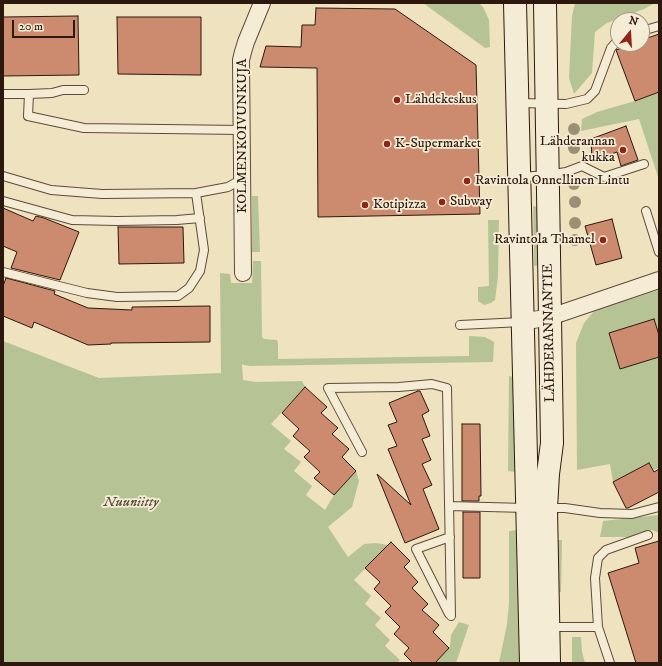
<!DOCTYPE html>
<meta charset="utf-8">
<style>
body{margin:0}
#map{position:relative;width:662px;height:666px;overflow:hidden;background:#efe2bf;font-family:"IM FELL DW Pica",serif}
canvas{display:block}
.frame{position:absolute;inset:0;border:4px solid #2d1810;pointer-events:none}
.north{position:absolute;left:610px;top:12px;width:40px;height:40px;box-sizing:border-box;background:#f5ecd5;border:1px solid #a59786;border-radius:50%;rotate:18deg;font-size:11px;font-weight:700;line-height:16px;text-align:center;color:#2d1810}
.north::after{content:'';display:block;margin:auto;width:14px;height:18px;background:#8f2418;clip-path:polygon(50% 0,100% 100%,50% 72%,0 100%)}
.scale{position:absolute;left:12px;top:20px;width:63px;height:18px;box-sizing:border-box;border:2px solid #2d1810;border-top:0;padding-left:5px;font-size:12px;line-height:14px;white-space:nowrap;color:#2d1810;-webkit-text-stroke:3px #f5ecd5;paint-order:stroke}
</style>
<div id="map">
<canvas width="662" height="666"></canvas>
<div class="frame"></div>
<div class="north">N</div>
<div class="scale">20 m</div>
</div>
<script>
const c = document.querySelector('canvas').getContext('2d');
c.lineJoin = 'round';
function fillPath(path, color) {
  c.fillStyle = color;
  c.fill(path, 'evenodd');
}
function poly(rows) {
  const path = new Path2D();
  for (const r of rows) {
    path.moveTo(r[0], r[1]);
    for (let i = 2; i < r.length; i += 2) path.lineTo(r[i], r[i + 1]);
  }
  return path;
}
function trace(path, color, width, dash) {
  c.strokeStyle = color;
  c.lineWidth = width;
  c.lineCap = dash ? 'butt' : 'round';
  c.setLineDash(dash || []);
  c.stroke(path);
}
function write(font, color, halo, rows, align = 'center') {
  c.font = font + ' "IM FELL DW Pica",serif';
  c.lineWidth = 3.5;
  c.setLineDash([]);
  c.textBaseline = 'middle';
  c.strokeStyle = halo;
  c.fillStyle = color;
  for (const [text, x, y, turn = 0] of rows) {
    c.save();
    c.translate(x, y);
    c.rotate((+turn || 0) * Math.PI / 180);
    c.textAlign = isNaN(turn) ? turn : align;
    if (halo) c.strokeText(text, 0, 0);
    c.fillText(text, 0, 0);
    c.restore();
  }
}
const green = poly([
 [423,3,479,3,483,7,489,20,490,47,485,48],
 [575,3,655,3,644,9,607,23,595,32,592,73,574,94,569,78,572,16],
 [659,92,659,180,639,119,581,131,582,119,597,112,635,101],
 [252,196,258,196,260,252,252,252],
 [533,206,538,207,545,265,534,266],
 [488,220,499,220,498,277,495,300,491,303,484,305,478,301,478,287,489,286],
 [253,261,261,261,262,337,264,339,277,340,278,343,278,359,469,356,469,336,485,337,494,342,493,362,250,366,244,365,242,364,243,380,256,382,302,381,305,387,271,424,291,441,284,449,301,462,294,471,312,486,306,495,325,510,334,495,356,471,359,481,352,507,328,527,348,557,364,544,376,543,388,545,354,580,371,596,365,604,381,618,375,625,390,640,385,646,400,660,397,663,3,663,3,341,99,378,221,373,220,273,230,274,231,283,252,283],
 [659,290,659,468,653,470,649,463,613,482,610,464,577,470,576,343,584,323,595,310],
 [509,376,513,377,515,390,516,472,508,471],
 [659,515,659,533,652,530,631,537,600,537,603,521],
 [518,530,519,552,519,663,499,663,507,624,509,603,509,531],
 [552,540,562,540,561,592,552,592],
 [459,622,469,625,456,663,434,663,450,646,451,635],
 [572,637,581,637,582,652,585,663,572,663]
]);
const building = poly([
 [316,8,395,9,476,65,480,214,318,217,317,68,260,67,266,46,301,47,302,25,315,25,316,8],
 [78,16,79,75,3,76,3,17,78,16],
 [117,17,201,17,201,75,118,74,117,17],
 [659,34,659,92,635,101,616,50,633,44,642,44,642,40,659,34],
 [626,126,638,160,621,166,617,152,592,161,591,139,626,126],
 [3,208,33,221,36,216,44,218,79,232,60,280,11,268,17,252,3,246,3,208],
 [612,219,622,258,596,265,585,226,612,219],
 [118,227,183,227,184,263,119,264,118,227],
 [6,278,55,291,54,294,88,308,132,310,132,307,210,306,210,342,111,343,111,344,88,345,34,322,32,328,3,316,3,286,6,278],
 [654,319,659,335,659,357,620,369,609,333,654,319],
 [305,387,327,407,321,413,338,428,332,434,349,449,342,457,356,471,334,495,314,478,320,472,304,457,310,451,293,436,299,429,282,413,305,387],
 [418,391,420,391,429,411,422,415,430,436,422,439,431,460,422,464,432,485,423,489,439,529,405,543,377,474,411,505,388,449,397,446,388,425,397,422,389,403,418,391],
 [462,424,480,424,481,496,479,496,479,501,462,501,462,424],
 [649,463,654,472,659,469,659,492,628,508,626,508,613,482,649,463],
 [463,512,480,512,480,578,463,578,463,512],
 [659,541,659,663,636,663,608,573,639,563,635,548,659,541],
 [391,542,410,561,404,567,418,582,412,588,428,604,422,610,439,625,433,632,449,648,435,663,413,663,404,654,409,648,394,634,400,627,385,612,391,606,374,589,380,582,365,568,391,542]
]);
const service = poly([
 [642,31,659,26],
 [3,94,29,94,28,116,84,128,242,130],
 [29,94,52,93,63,90,84,90],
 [518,103,566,104,587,99,595,91,611,48,618,40],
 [3,176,51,190,102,194,196,193,228,187,242,179],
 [520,177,548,175,566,172,582,166,604,177,644,164],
 [3,201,72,220,117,221,177,220,200,218],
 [646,211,659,252],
 [3,272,87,293,117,297,178,296,189,288,200,271,204,250,196,193],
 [460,325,522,322],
 [362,452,328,388,399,387,432,384,447,388,451,616],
 [449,506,526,508],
 [547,508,565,508,600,513,632,514,659,507],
 [449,614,416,549,450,537],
 [549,627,598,627,610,663],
 [598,627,595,578,598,558,606,550,648,535]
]);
const minor = poly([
 [243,273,241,60,243,52,246,42,262,3],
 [522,322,550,317,659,280]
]);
const secondary = poly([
 [515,3,531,663],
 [545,3,552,443,548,474,546,508,549,663]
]);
const trees = [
 [574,129],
 [574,148],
 [574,184],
 [575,202],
 [575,223],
 [575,240]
];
const markers = [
 [397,100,4,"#8f2418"],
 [387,144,4,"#8f2418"],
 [623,150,4,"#8f2418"],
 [467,181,4,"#8f2418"],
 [442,202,4,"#8f2418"],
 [365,205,4,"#8f2418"],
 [603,240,4,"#8f2418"]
];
const poiNames = [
 ["Lähdekeskus",405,100],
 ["Lähderannan",615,142,"right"],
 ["kukka",615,158,"right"],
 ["K-Supermarket",395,144],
 ["Ravintola Onnellinen Lintu",475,181],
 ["Subway",450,202],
 ["Kotipizza",373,205],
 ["Ravintola Thamel",595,240,"right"]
];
const streetNames = [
 ["KOLMENKOIVUNKUJA",243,136,-90],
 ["LÄHDERANNANTIE",550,333,-91]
];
const parkNames = [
 ["Nuuniitty",131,503]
];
fillPath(green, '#b6c495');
fillPath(building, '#cc8a6e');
trace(building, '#2d1810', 1);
trace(service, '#5e4a3c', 10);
trace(minor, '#5e4a3c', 18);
trace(secondary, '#2d1810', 24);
trace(service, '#f5ecd5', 8);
trace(minor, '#f5ecd5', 16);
trace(secondary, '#f5ecd5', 22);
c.fillStyle = '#9b9075';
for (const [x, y] of trees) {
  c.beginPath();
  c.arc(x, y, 6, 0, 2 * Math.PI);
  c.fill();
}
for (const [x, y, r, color] of markers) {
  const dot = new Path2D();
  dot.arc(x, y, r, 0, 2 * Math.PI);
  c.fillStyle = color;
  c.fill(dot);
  trace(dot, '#f5ecd5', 1.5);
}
write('14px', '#2d1810', '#f5ecd5', poiNames, 'left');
write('14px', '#2d1810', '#f5ecd5', streetNames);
write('italic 14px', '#564c38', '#f5ecd5', parkNames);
</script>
